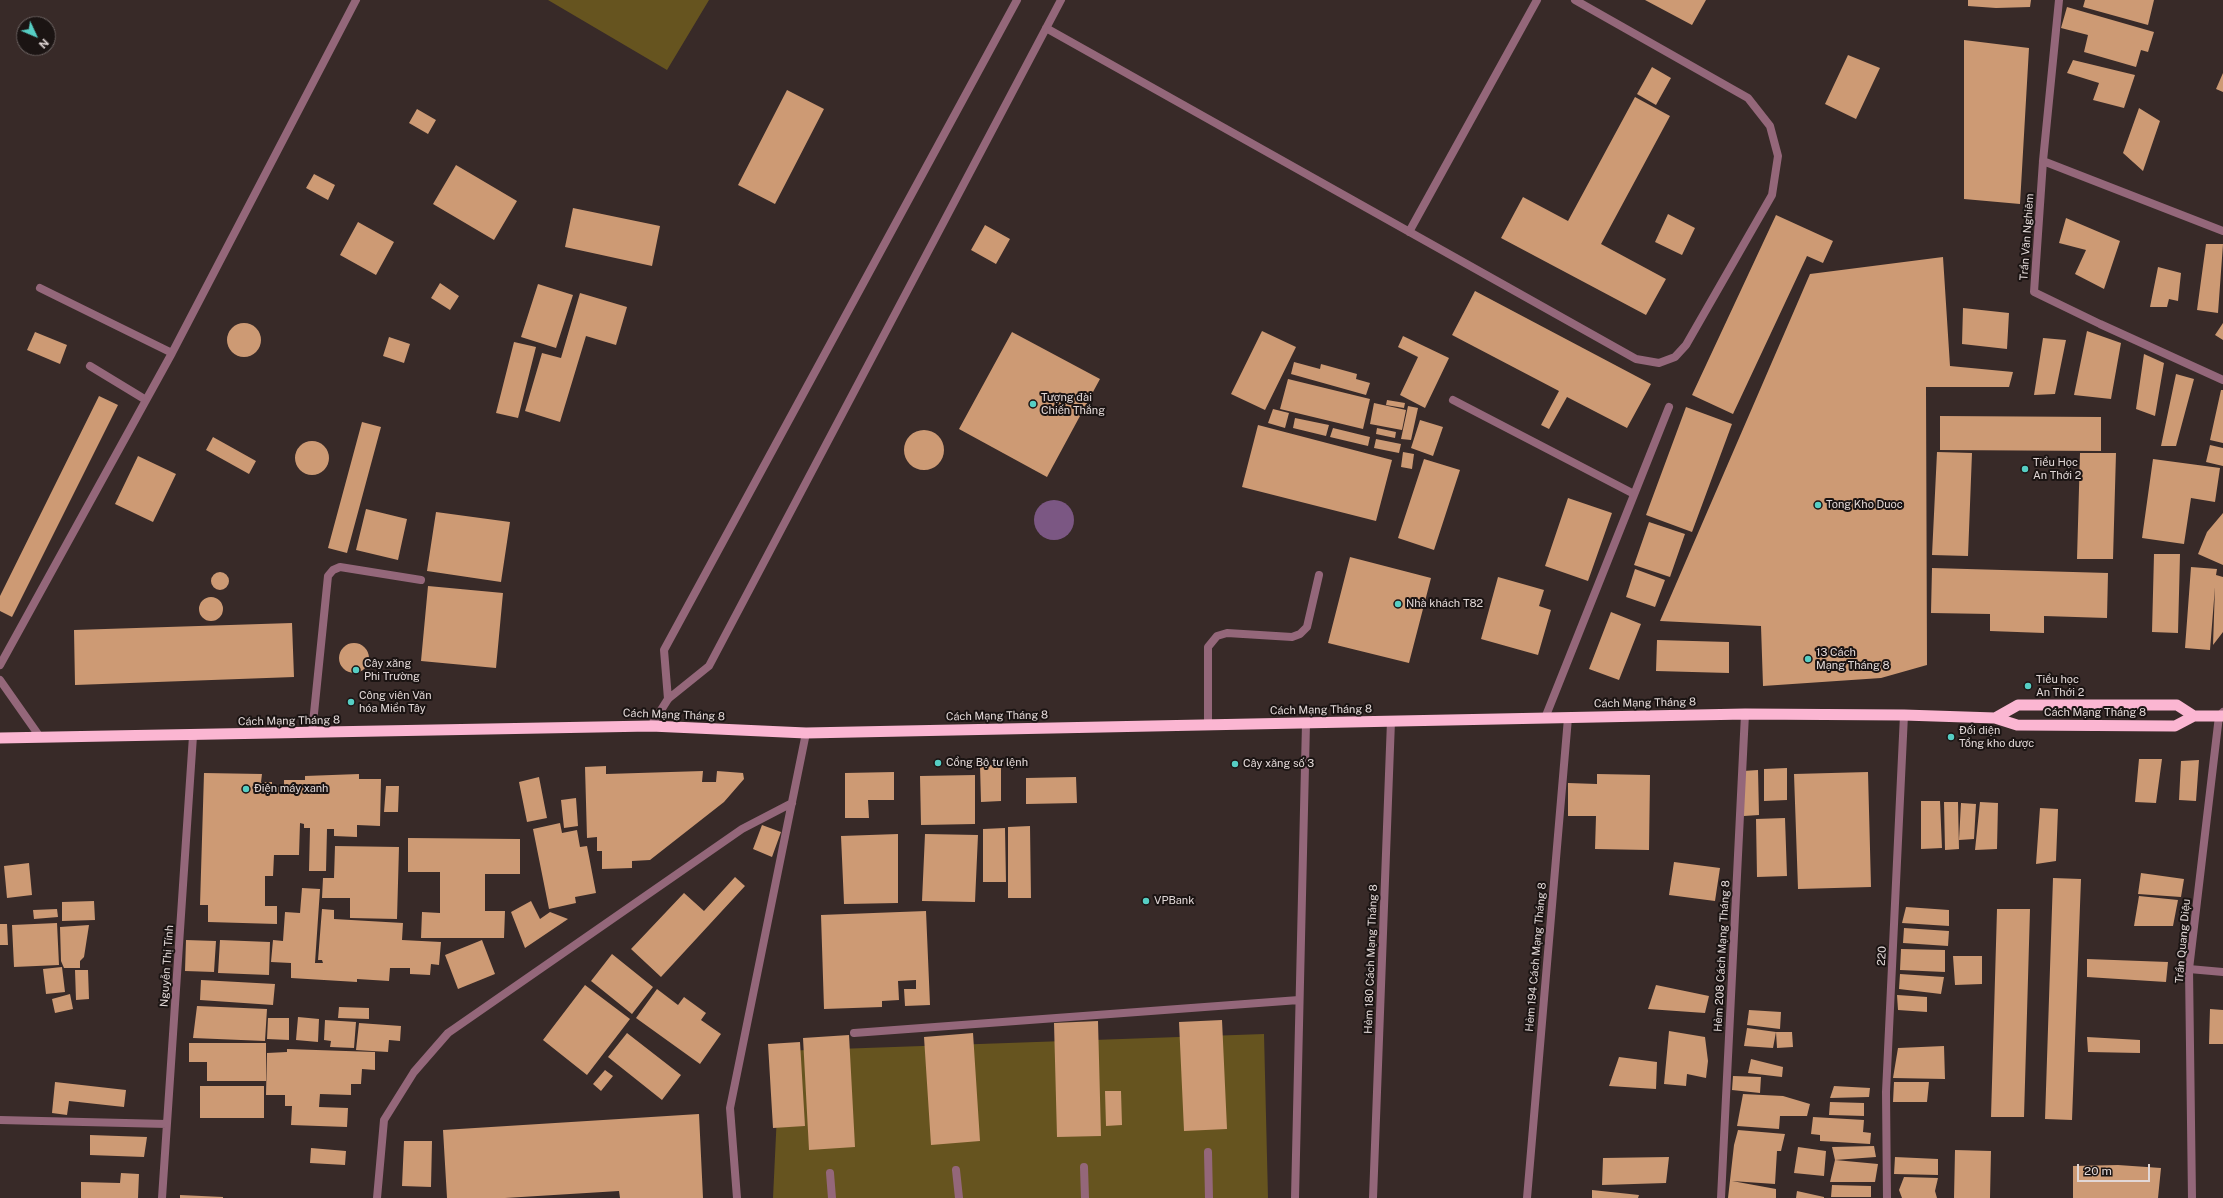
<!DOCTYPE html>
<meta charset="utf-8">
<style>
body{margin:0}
#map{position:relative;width:2223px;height:1198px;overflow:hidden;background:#382a28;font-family:"Public Sans",sans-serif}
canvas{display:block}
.north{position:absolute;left:16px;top:16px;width:40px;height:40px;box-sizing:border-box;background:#1b1413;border:1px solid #6b6261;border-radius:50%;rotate:134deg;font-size:11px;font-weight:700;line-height:16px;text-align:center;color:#e2d8d7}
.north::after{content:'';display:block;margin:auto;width:14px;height:18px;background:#56cec4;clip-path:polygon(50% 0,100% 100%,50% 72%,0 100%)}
.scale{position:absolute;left:2077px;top:1164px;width:73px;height:18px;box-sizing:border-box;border:2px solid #e2d8d7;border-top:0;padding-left:5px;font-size:12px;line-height:14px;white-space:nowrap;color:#e2d8d7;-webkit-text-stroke:3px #1b1413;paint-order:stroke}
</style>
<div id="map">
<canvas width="2223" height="1198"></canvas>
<div class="north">N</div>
<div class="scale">20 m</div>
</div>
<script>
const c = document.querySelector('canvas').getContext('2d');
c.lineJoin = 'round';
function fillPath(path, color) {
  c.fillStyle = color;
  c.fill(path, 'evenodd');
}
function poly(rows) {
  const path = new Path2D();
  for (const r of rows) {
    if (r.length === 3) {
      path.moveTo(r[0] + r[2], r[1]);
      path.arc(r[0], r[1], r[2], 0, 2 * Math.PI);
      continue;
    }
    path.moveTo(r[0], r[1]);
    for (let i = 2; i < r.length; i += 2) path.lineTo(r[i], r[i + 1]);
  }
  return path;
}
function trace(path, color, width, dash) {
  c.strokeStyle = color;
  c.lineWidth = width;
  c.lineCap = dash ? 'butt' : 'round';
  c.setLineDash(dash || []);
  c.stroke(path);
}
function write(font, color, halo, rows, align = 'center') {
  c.font = font + ' "Public Sans",sans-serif';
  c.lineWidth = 4;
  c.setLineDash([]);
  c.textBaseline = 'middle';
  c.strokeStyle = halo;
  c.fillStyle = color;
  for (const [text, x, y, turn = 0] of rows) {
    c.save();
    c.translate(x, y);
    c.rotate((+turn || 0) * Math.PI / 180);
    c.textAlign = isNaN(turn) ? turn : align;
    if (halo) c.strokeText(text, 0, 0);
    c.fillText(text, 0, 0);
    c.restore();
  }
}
const green = poly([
 [548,0,709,0,667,70],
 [1264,1034,1268,1198,773,1198,780,1051]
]);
const water = poly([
 [1054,520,20]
]);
const building = poly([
 [1645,0,1706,0,1692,25],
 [1968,0,2031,0,2030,7,1996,8,1968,6],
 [2085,0,2154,0,2148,25,2083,7],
 [2067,7,2154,32,2148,52,2141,50,2136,67,2084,52,2088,35,2061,28],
 [1964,40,2029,48,2020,204,1964,199],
 [1848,55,1880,68,1856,119,1825,104],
 [2073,60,2135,75,2124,108,2093,100,2099,83,2067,73],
 [1652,67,1671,78,1656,105,1637,94],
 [2223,73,2223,92,2216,89],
 [787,90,824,109,775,204,738,185],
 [1635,97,1670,116,1601,244,1666,279,1646,315,1501,238,1523,197,1568,221],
 [2139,108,2160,121,2143,171,2123,153],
 [417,109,436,120,428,134,409,123],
 [456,165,517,201,494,240,433,204],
 [314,174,335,185,328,200,306,188],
 [573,208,660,226,652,266,565,247],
 [1668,214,1695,228,1682,255,1655,242],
 [1776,215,1833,241,1823,263,1807,256,1733,414,1692,395],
 [2066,218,2120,241,2104,289,2075,274,2086,250,2059,243],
 [358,222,394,242,376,275,340,255],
 [985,225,1010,239,996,264,971,250],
 [2206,244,2223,244,2218,313,2197,310],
 [1943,257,1950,366,2013,372,2009,387,1926,387,1927,665,1881,678,1763,686,1761,626,1660,621,1810,274],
 [2158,267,2181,273,2178,301,2169,299,2167,307,2150,307],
 [440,283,459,296,450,310,431,298],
 [538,284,573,295,556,348,521,337],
 [1475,291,1651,384,1627,428,1567,397,1549,429,1541,425,1559,391,1452,335],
 [580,293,627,307,616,345,586,336,560,422,525,411,542,353,561,358],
 [1963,308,2009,313,2007,349,1962,344],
 [2223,323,2223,340,2215,335],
 [244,340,17],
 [1262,331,1296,347,1265,410,1231,394],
 [2087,331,2121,343,2111,399,2074,395],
 [35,332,67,345,60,364,27,350],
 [1012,332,1100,379,1047,477,959,429],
 [1403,336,1449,358,1425,408,1400,395,1418,357,1398,347],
 [389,337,410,344,404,363,383,356],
 [2043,338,2066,340,2055,394,2034,395],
 [514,342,536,347,518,418,496,413],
 [2144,354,2164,363,2155,416,2136,409],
 [1294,362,1320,369,1321,364,1357,374,1356,379,1370,383,1366,395,1291,374],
 [2176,374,2194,379,2176,446,2161,446],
 [1288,379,1370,399,1363,429,1280,409],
 [2221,390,2223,390,2223,443,2210,440],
 [99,396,118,405,12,617,0,611,0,596],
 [1387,400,1405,403,1404,408,1386,405],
 [1374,403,1406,410,1402,430,1370,424],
 [1408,406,1418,408,1411,440,1401,439],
 [1686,407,1732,424,1692,532,1646,515],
 [1273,409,1289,413,1285,428,1268,423],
 [1940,416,2101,417,2101,451,1940,450],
 [1295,418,1329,425,1326,436,1293,428],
 [1420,420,1443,427,1433,456,1411,448],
 [362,422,381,427,347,553,328,548],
 [1258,425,1392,460,1376,521,1242,487],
 [1333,428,1370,437,1368,446,1330,437],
 [1377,428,1396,432,1395,438,1376,434],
 [924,450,20],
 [213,437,256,461,249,474,206,450],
 [1376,439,1401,444,1399,453,1374,448],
 [312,458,17],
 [2210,445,2223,448,2223,466,2206,462],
 [1403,452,1414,454,1412,469,1401,467],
 [1937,452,1972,453,1968,556,1932,555],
 [2080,453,2116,453,2113,559,2077,559],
 [138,456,176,474,153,522,115,504],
 [1424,459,1460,470,1434,550,1398,538],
 [2153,459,2220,468,2215,502,2191,498,2184,544,2142,538],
 [1568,498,1612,513,1588,581,1545,566],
 [366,509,407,519,398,560,356,550],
 [436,512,510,522,501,582,427,571],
 [2223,513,2223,565,2198,554,2207,532],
 [1649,522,1685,534,1670,577,1634,565],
 [2154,554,2180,554,2178,633,2152,632],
 [1350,557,1431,578,1409,663,1328,643],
 [2191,567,2217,569,2216,575,2223,577,2223,632,2213,645,2215,587,2210,650,2185,648],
 [1932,568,2108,573,2107,618,2044,616,2044,633,1990,631,1990,614,1931,613],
 [1635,569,1665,580,1655,607,1626,597],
 [220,581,9],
 [1498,577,1544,590,1539,606,1551,610,1538,655,1481,639],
 [428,586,503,593,496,668,421,661],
 [211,609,12],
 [1611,612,1641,624,1619,680,1589,669],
 [292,623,294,677,75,685,74,630],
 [1657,640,1729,642,1729,673,1656,671],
 [354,658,15],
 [2139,759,2162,759,2156,803,2135,802],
 [2199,760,2196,801,2179,800,2181,761],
 [980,765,1001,765,1001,801,981,802],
 [606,766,606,774,703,771,702,782,716,782,717,771,743,773,744,779,724,802,650,860,632,861,632,868,602,869,602,851,597,851,597,837,587,838,585,767],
 [1787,768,1787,800,1764,801,1764,769],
 [1758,770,1759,815,1744,816,1743,771],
 [894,772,894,800,868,800,869,818,845,818,845,773],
 [1868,772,1871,887,1798,889,1794,774],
 [204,773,262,774,261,782,272,782,272,787,284,787,284,780,305,780,305,776,359,774,359,779,381,779,380,826,357,825,357,837,334,836,334,829,327,829,326,871,309,871,310,828,304,828,304,824,300,823,299,855,274,855,273,876,265,876,265,906,277,906,277,924,208,922,208,905,200,905],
 [1597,774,1650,775,1649,850,1595,849,1596,816,1568,816,1568,783,1597,784],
 [975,775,975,824,921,825,920,776],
 [539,777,547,818,527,822,519,782],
 [1076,777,1077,803,1026,804,1026,778],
 [386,786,399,786,398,812,384,812],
 [576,798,578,826,564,828,561,800],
 [1921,801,1940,801,1942,848,1921,849],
 [1944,802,1958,802,1959,849,1945,850],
 [1980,802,1998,803,1997,849,1975,850],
 [1961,803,1976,804,1974,839,1959,840],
 [2040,808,2058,809,2056,861,2036,864],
 [1785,818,1787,876,1757,877,1756,819],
 [560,823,562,833,577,830,580,847,587,846,596,893,575,897,576,903,549,909,533,829],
 [762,825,781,832,772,857,753,849],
 [1030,826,1031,898,1008,898,1008,827],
 [1005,828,1006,882,983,882,983,829],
 [898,834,898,903,844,904,841,836],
 [925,834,978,835,975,902,922,901],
 [408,838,520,839,520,874,485,874,485,911,505,911,504,938,421,938,422,912,440,913,440,872,408,872],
 [335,846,399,847,397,919,350,918,350,898,322,898,323,878,334,878],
 [1674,862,1720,868,1715,901,1669,895],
 [29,863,32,895,7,898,4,866],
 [2141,873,2184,879,2181,897,2138,894],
 [735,877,745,886,661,977,631,949,684,893,704,911],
 [2053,878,2081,879,2072,1120,2045,1119],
 [302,888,320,889,315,963,323,963,322,960,318,960,322,909,334,910,334,919,403,923,402,940,441,942,439,965,431,964,430,975,410,974,410,968,390,968,389,981,357,979,357,982,291,978,291,963,271,962,273,940,283,941,285,912,300,913],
 [2139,896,2178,900,2173,926,2134,926],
 [94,901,95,920,62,921,62,902],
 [531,901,540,919,550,912,568,919,525,948,511,912],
 [1906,907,1949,910,1949,926,1902,923],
 [57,909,58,917,34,919,33,910],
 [1997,909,2030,909,2024,1117,1991,1117],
 [926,911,930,1005,905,1006,904,989,916,989,916,980,898,981,899,1000,882,1001,882,1007,824,1009,821,915],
 [57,923,59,965,14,967,12,925],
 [0,924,7,924,8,945,0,945],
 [89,925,84,957,80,961,80,968,64,968,61,961,60,927],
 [1904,928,1949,931,1948,946,1903,943],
 [186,940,216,941,214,972,185,971],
 [220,940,270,942,269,975,218,973],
 [482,940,495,974,458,989,445,955],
 [1901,949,1945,950,1945,972,1900,970],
 [612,954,653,987,632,1014,591,981],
 [1953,956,1982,956,1982,984,1955,985],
 [2087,959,2168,962,2166,982,2087,977],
 [62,967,65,992,46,994,43,969],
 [75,970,88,970,89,999,76,1000],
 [1900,974,1944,977,1941,994,1899,989],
 [201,980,275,984,273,1005,200,1000],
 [585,985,630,1019,587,1075,543,1040],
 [1656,985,1709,996,1705,1013,1648,1009],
 [657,989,678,1005,684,997,706,1013,701,1020,721,1034,700,1064,636,1018],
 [70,994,73,1009,55,1013,52,999],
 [1897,995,1927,997,1927,1012,1898,1010],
 [197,1006,267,1009,265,1041,193,1038],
 [339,1007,369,1008,369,1019,338,1018],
 [2210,1009,2223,1010,2223,1044,2209,1044],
 [1749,1010,1781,1012,1780,1029,1747,1025],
 [298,1017,319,1019,318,1042,296,1040],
 [268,1018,289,1018,289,1040,267,1039],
 [325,1020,356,1022,354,1048,330,1047,331,1041,324,1040],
 [1222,1020,1227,1129,1184,1131,1179,1022],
 [1098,1021,1101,1136,1057,1137,1054,1023],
 [359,1023,401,1026,400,1041,389,1040,388,1052,356,1050],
 [1747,1028,1776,1032,1792,1032,1793,1047,1777,1048,1776,1032,1773,1048,1744,1046],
 [1669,1031,1705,1037,1708,1061,1706,1078,1687,1074,1686,1086,1664,1084],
 [627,1033,681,1075,662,1100,608,1057],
 [973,1033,980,1141,931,1145,924,1037],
 [849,1035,855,1147,809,1150,803,1038],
 [2087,1037,2140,1040,2140,1053,2088,1052],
 [800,1042,805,1126,773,1128,768,1044],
 [189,1043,266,1043,266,1081,207,1081,207,1062,189,1062],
 [1944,1046,1945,1079,1893,1078,1898,1048],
 [287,1049,375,1052,375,1070,362,1069,361,1084,351,1084,351,1095,320,1094,319,1107,348,1108,347,1127,291,1125,292,1106,285,1106,285,1095,266,1095,267,1053,287,1052],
 [1619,1057,1657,1062,1656,1089,1609,1086],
 [1751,1059,1783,1067,1782,1077,1748,1073],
 [605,1070,613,1076,601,1091,593,1084],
 [1733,1076,1761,1077,1760,1093,1732,1090],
 [55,1082,126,1090,124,1107,69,1101,67,1115,52,1113],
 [1894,1082,1929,1082,1927,1102,1893,1102],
 [200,1086,264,1086,264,1118,200,1118],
 [1834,1086,1870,1088,1869,1097,1830,1098],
 [1105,1091,1121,1091,1122,1125,1106,1126],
 [1743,1094,1783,1096,1810,1104,1807,1116,1780,1116,1779,1129,1737,1126],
 [1830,1102,1864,1103,1864,1116,1829,1115],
 [699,1114,703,1198,620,1198,619,1191,505,1198,447,1198,443,1130],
 [1813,1117,1864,1120,1863,1132,1871,1133,1870,1144,1820,1141,1820,1135,1811,1134],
 [1738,1130,1785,1134,1781,1151,1777,1151,1775,1184,1732,1181,1776,1189,1776,1198,1728,1198,1734,1145],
 [90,1135,147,1137,144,1157,90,1155],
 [404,1141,432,1141,431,1187,402,1186],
 [1874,1146,1876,1157,1835,1160,1832,1147],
 [1798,1147,1826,1151,1824,1176,1794,1173],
 [311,1148,346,1151,345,1165,310,1163],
 [1955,1150,1991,1151,1990,1198,1954,1198],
 [1669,1157,1666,1183,1602,1185,1603,1158],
 [1895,1157,1938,1159,1938,1175,1894,1174],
 [1835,1160,1878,1164,1875,1182,1830,1182],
 [2118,1165,2161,1168,2158,1198,2073,1198,2073,1166],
 [121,1173,139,1174,138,1198,81,1198,81,1182,120,1183],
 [1904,1177,1938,1178,1935,1191,1937,1198,1902,1198,1899,1190],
 [1832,1185,1871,1186,1871,1197,1831,1197],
 [1592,1190,1639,1195,1638,1198,1592,1198],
 [1797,1191,1824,1197,1824,1198,1796,1198],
 [180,1195,223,1197,223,1198,180,1198]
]);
const service = poly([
 [1046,28,1636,359,1659,363,1675,357,1686,345,1772,195,1778,156,1770,126,1748,98,1575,0],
 [1409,232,1537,0],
 [40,288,172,353],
 [90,366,146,400],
 [1453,400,1634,494],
 [0,665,172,353,356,0],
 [0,680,40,737],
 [668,699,664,650,1017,0],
 [1545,718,1669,407],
 [1208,725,1208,647,1217,636,1227,633,1292,637,1300,634,1307,627,1319,575],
 [651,726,668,699,709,666,1061,0],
 [312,733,328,576,333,570,340,567,421,580],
 [2189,969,2223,972],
 [1208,1152,1209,1198],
 [1084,1167,1085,1198],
 [956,1170,959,1198],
 [830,1173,832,1198],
 [377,1198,384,1120,414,1072,448,1033,742,829,792,803],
 [737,1198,730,1108,806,733],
 [1527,1198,1568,718],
 [1721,1198,1745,714]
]);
const minor = poly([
 [2059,0,2043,161,2034,292,2100,324,2223,380],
 [2043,161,2223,231],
 [854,1033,1299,1000],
 [0,1120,167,1124],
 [162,1198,193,736],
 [1295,1198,1306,723],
 [1373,1198,1391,721],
 [1887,1198,1886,1092,1904,715]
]);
const tertiary = poly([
 [2192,1198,2189,969,2219,716,2223,712]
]);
const trunk = poly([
 [1995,718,2018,705,2177,705,2194,716],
 [0,738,651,726,806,733,1745,714,1904,715,1995,718,2017,725,2175,726,2194,716,2223,716]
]);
const markers = [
 [1033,404,4,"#56cec4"],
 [2025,469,4,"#56cec4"],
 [1818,505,4,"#56cec4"],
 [1398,604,4,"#56cec4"],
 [1808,659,4,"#56cec4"],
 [356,670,4,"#56cec4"],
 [2028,686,4,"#56cec4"],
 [351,702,4,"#56cec4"],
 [1951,737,4,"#56cec4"],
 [938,763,4,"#56cec4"],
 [1235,764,4,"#56cec4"],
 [246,789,4,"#56cec4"],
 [1146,901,4,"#56cec4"]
];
const streetNames = [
 ["Trần Văn Nghiêm",2027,237,-86],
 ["Cách Mạng Tháng 8",1645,703,-1],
 ["Cách Mạng Tháng 8",1321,710,-1],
 ["Cách Mạng Tháng 8",2095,713],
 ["Cách Mạng Tháng 8",674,715,2],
 ["Cách Mạng Tháng 8",997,716,-1],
 ["Cách Mạng Tháng 8",289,721,-1],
 ["Trần Quang Diệu",2183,941,-85],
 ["Hẻm 208 Cách Mạng Tháng 8",1722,956,-87],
 ["220",1882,956,-87],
 ["Hẻm 194 Cách Mạng Tháng 8",1536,957,-85],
 ["Hẻm 180 Cách Mạng Tháng 8",1371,959,-88],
 ["Nguyễn Thị Tính",167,966,-86]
];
const poiNames = [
 ["Tượng đài",1041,398],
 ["Chiến Thắng",1041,411],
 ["Tiểu Học",2033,463],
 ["An Thới 2",2033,476],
 ["Tong Kho Duoc",1826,505],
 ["Nhà khách T82",1406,604],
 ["13 Cách",1816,653],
 ["Mạng Tháng 8",1816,666],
 ["Cây xăng",364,664],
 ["Phi Trường",364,677],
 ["Tiểu học",2036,680],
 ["An Thới 2",2036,693],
 ["Công viên Văn",359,696],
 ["hóa Miền Tây",359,709],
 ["Đối diện",1959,731],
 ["Tổng kho dược",1959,744],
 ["Cổng Bộ tư lệnh",946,763],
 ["Cây xăng số 3",1243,764],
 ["Điện máy xanh",254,789],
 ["VPBank",1154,901]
];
fillPath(green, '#66541f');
fillPath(water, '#7b5783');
fillPath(building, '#cd9a74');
trace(service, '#94677a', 8);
trace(minor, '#94677a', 8);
trace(tertiary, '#94677a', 8);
trace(trunk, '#fbb6d2', 11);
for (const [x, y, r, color] of markers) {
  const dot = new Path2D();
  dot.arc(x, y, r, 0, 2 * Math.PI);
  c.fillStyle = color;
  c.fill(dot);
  trace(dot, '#1b1413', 1.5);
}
write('11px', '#e2d8d7', '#1b1413', streetNames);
write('11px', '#e2d8d7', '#1b1413', poiNames, 'left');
</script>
